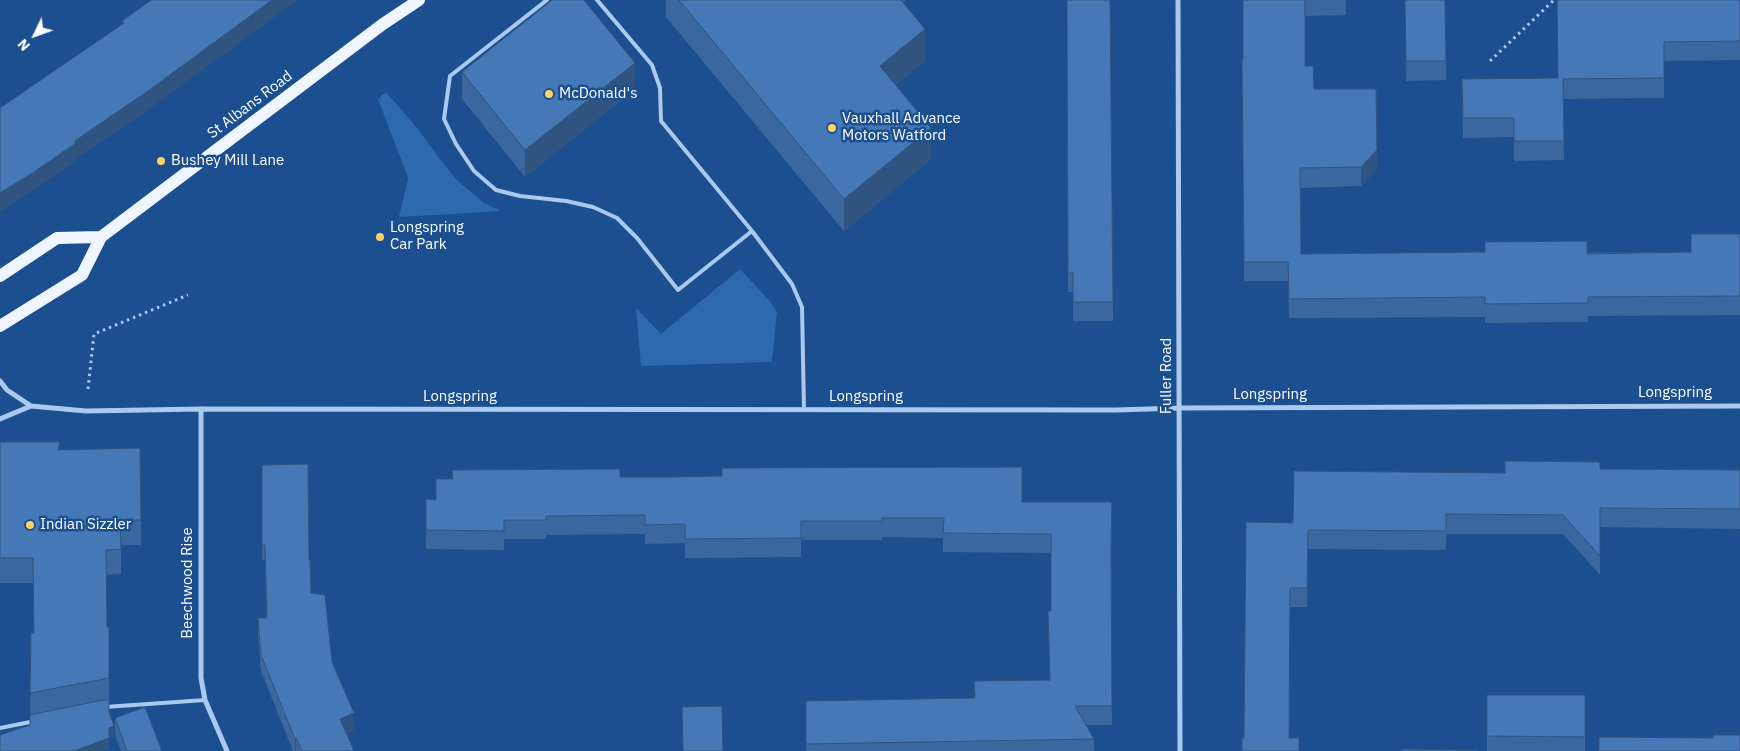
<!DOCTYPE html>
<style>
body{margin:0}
#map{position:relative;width:1740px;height:751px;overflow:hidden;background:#1b4f8f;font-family:"IBM Plex Sans",sans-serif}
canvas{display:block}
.north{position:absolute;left:10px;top:10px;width:50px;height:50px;-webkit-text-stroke:4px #1b4f8f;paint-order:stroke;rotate:228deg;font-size:14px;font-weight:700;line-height:20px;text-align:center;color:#fff}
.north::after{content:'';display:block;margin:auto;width:18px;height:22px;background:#fff;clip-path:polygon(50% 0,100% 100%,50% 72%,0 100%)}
</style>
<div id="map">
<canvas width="1740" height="751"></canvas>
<div class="north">N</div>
</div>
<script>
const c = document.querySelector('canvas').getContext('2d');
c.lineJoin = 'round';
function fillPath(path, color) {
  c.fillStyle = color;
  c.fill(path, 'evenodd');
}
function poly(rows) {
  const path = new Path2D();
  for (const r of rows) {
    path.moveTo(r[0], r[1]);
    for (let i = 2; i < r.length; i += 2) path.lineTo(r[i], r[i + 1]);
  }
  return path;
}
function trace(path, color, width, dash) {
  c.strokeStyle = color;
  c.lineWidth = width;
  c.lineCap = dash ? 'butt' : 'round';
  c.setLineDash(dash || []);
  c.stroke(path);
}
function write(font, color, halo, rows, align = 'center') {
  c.font = font + ' "IBM Plex Sans",sans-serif';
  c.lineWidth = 5;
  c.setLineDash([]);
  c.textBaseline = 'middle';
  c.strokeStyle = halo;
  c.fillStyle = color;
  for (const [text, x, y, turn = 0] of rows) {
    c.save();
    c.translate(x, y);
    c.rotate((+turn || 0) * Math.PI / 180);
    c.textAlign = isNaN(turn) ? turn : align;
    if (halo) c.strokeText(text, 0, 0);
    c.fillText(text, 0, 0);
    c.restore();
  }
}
const green = poly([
 [386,92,418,129,443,163,457,180,484,203,501,211,399,217,408,178,378,99],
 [740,269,769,300,777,312,772,362,641,366,636,308,661,334]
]);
const path = poly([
 [1490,61,1554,0],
 [88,389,94,334,188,295]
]);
const lane = poly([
 [547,0,450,76,444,119,456,144,474,171,496,190,520,196,566,201,593,207,617,218,637,238,678,290,752,231],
 [597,0,652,65,660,88,661,121,752,231,792,284,802,307,804,409],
 [105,707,205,700],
 [0,728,35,721]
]);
const street = poly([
 [1178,0,1180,751],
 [0,381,7,390,31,406,86,411,201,409,1116,410,1180,408,1740,406],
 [201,409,201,678,205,700,227,751],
 [0,419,31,406]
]);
const primary = poly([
 [0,276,57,238,101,237],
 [0,326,82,275,101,237,383,24,419,0]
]);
const wall = poly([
 [666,0,906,0,903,2,925,61,895,85,931,159,844,231,666,17],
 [1067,0,1110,0,1113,321,1073,321,1073,292,1068,292],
 [1243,0,1346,0,1346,15,1305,16,1305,66,1314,89,1377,169,1361,186,1300,188,1301,254,1691,252,1740,234,1740,315,1588,316,1588,322,1485,323,1485,317,1289,318,1288,281,1244,281,1242,59,1243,59],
 [1405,0,1446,61,1446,80,1406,81],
 [1740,0,1740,60,1664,61,1664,98,1563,99,1564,160,1514,161,1514,137,1463,138,1462,79,1558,78],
 [462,72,635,89,525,177,462,99],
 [0,442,60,450,141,520,141,545,121,545,121,574,106,575,107,627,109,627,109,712,114,737,109,738,109,748,102,751,0,751,30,725,31,633,34,633,33,583,0,583],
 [262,465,309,560,311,593,332,662,354,729,346,733,354,751,293,751,261,671,258,634,258,618,266,618,265,560,262,560],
 [1600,469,1740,470,1740,529,1600,527,1600,575,1563,534,1446,534,1446,550,1308,549,1307,607,1290,607,1244,738,1293,523,1505,473],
 [620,477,1022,502,1112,521,1111,562,1112,725,1086,725,1094,739,1094,751,806,751,806,701,974,698,1050,680,1048,611,1051,611,1051,553,943,552,943,538,882,537,882,540,801,540,801,557,685,558,685,543,645,544,645,534,546,535,546,539,504,539,504,550,426,549,426,499,436,500],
 [1487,695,1585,695,1585,751,1487,751],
 [115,718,162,751,121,751,115,735]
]);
const shadedWall = poly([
 [272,0,297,0,253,33,148,110,76,159,76,162,34,190,0,212,0,193,75,141],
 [925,29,925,61,880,98,880,66],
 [635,63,635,89,525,177,525,150],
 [931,128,931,159,844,231,844,199],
 [1377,150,1377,169,1361,186,1361,167],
 [354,713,354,729,340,735,340,719],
 [114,726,114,737,109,738,109,748,102,751,74,751,109,728],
 [296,738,296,751,295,751,295,739]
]);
const building = poly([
 [151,0,272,0,148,91,75,141,76,143,34,172,0,193,0,108,124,23,122,21,151,0],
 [552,0,584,0,635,63,525,150,462,72,552,0],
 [679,0,901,0,925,29,880,66,931,128,844,199,679,0],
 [1067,0,1110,0,1113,302,1073,302,1073,273,1068,273,1067,0],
 [1243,0,1305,0,1305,66,1313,66,1314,89,1376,89,1377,150,1361,167,1300,168,1301,254,1485,252,1485,242,1587,241,1587,254,1691,252,1691,234,1740,234,1740,296,1588,297,1588,303,1485,304,1485,297,1289,299,1288,262,1244,262,1242,59,1243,59,1243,0],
 [1405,0,1445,0,1446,61,1406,61,1405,0],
 [1557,0,1740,0,1740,41,1664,42,1664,78,1563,79,1564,141,1514,141,1514,118,1463,118,1462,79,1558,78,1557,0],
 [0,442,60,442,58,450,140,448,141,520,120,520,121,549,106,550,107,627,109,627,109,678,30,693,31,633,34,633,33,558,0,558,0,442],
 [1505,461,1600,462,1600,469,1740,470,1740,509,1600,508,1600,556,1563,515,1446,514,1446,531,1308,530,1307,588,1290,588,1289,738,1299,738,1299,751,1242,751,1242,738,1244,738,1246,522,1293,523,1294,471,1505,473,1505,461],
 [308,464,309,560,310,560,311,593,325,595,332,662,354,713,340,719,354,751,302,751,296,738,295,739,261,655,258,618,267,618,265,545,262,545,262,465,308,464],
 [1022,467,1022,502,1112,502,1111,547,1112,706,1075,706,1094,739,806,744,806,701,975,698,974,681,1050,680,1048,611,1051,611,1051,534,943,533,944,518,882,518,882,521,801,521,801,538,685,539,685,524,645,525,645,515,546,516,546,520,504,520,504,531,426,530,426,499,436,500,436,479,453,479,452,470,620,469,620,477,672,477,722,476,722,468,1022,467],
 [1487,695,1585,695,1585,737,1487,736,1487,695],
 [103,700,109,700,109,712,114,726,109,728,109,738,74,751,0,751,0,735,30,725,30,715,103,700],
 [722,706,723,751,683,751,682,707,722,706],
 [145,707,162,751,127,751,115,718,145,707],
 [1713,735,1740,735,1740,751,1599,751,1599,737,1713,738,1713,735],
 [1402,749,1477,750,1477,751,1402,751,1402,749]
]);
const markers = [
 [549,94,5,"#ffd166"],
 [832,128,5,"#ffd166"],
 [161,161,5,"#ffd166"],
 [380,237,5,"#ffd166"],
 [30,525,5,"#ffd166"]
];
const poiNames = [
 ["McDonald's",559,94],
 ["Vauxhall Advance",842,119],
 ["Motors Watford",842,136],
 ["Bushey Mill Lane",171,161],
 ["Longspring",390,228],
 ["Car Park",390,245],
 ["Indian Sizzler",40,525]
];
const streetNames = [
 ["St Albans Road",250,105,-37],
 ["Fuller Road",1167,376,-90],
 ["Longspring",1675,393],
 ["Longspring",1270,395],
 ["Longspring",460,397],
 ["Longspring",866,397],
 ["Beechwood Rise",188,583,-90]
];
fillPath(green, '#2e69ad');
trace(path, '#a9c9ee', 3, [2.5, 4]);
trace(lane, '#a9c9ee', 4);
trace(street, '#a9c9ee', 5);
trace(primary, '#f0f6ff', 12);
fillPath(wall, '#3a679d');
fillPath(shadedWall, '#305480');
fillPath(building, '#4478b7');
trace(building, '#305480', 1);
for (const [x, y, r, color] of markers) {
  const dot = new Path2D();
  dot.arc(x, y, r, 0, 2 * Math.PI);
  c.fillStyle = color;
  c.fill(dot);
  trace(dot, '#1b4f8f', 2);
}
write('15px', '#fff', '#1b4f8f', poiNames, 'left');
write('15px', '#fff', '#1b4f8f', streetNames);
</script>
